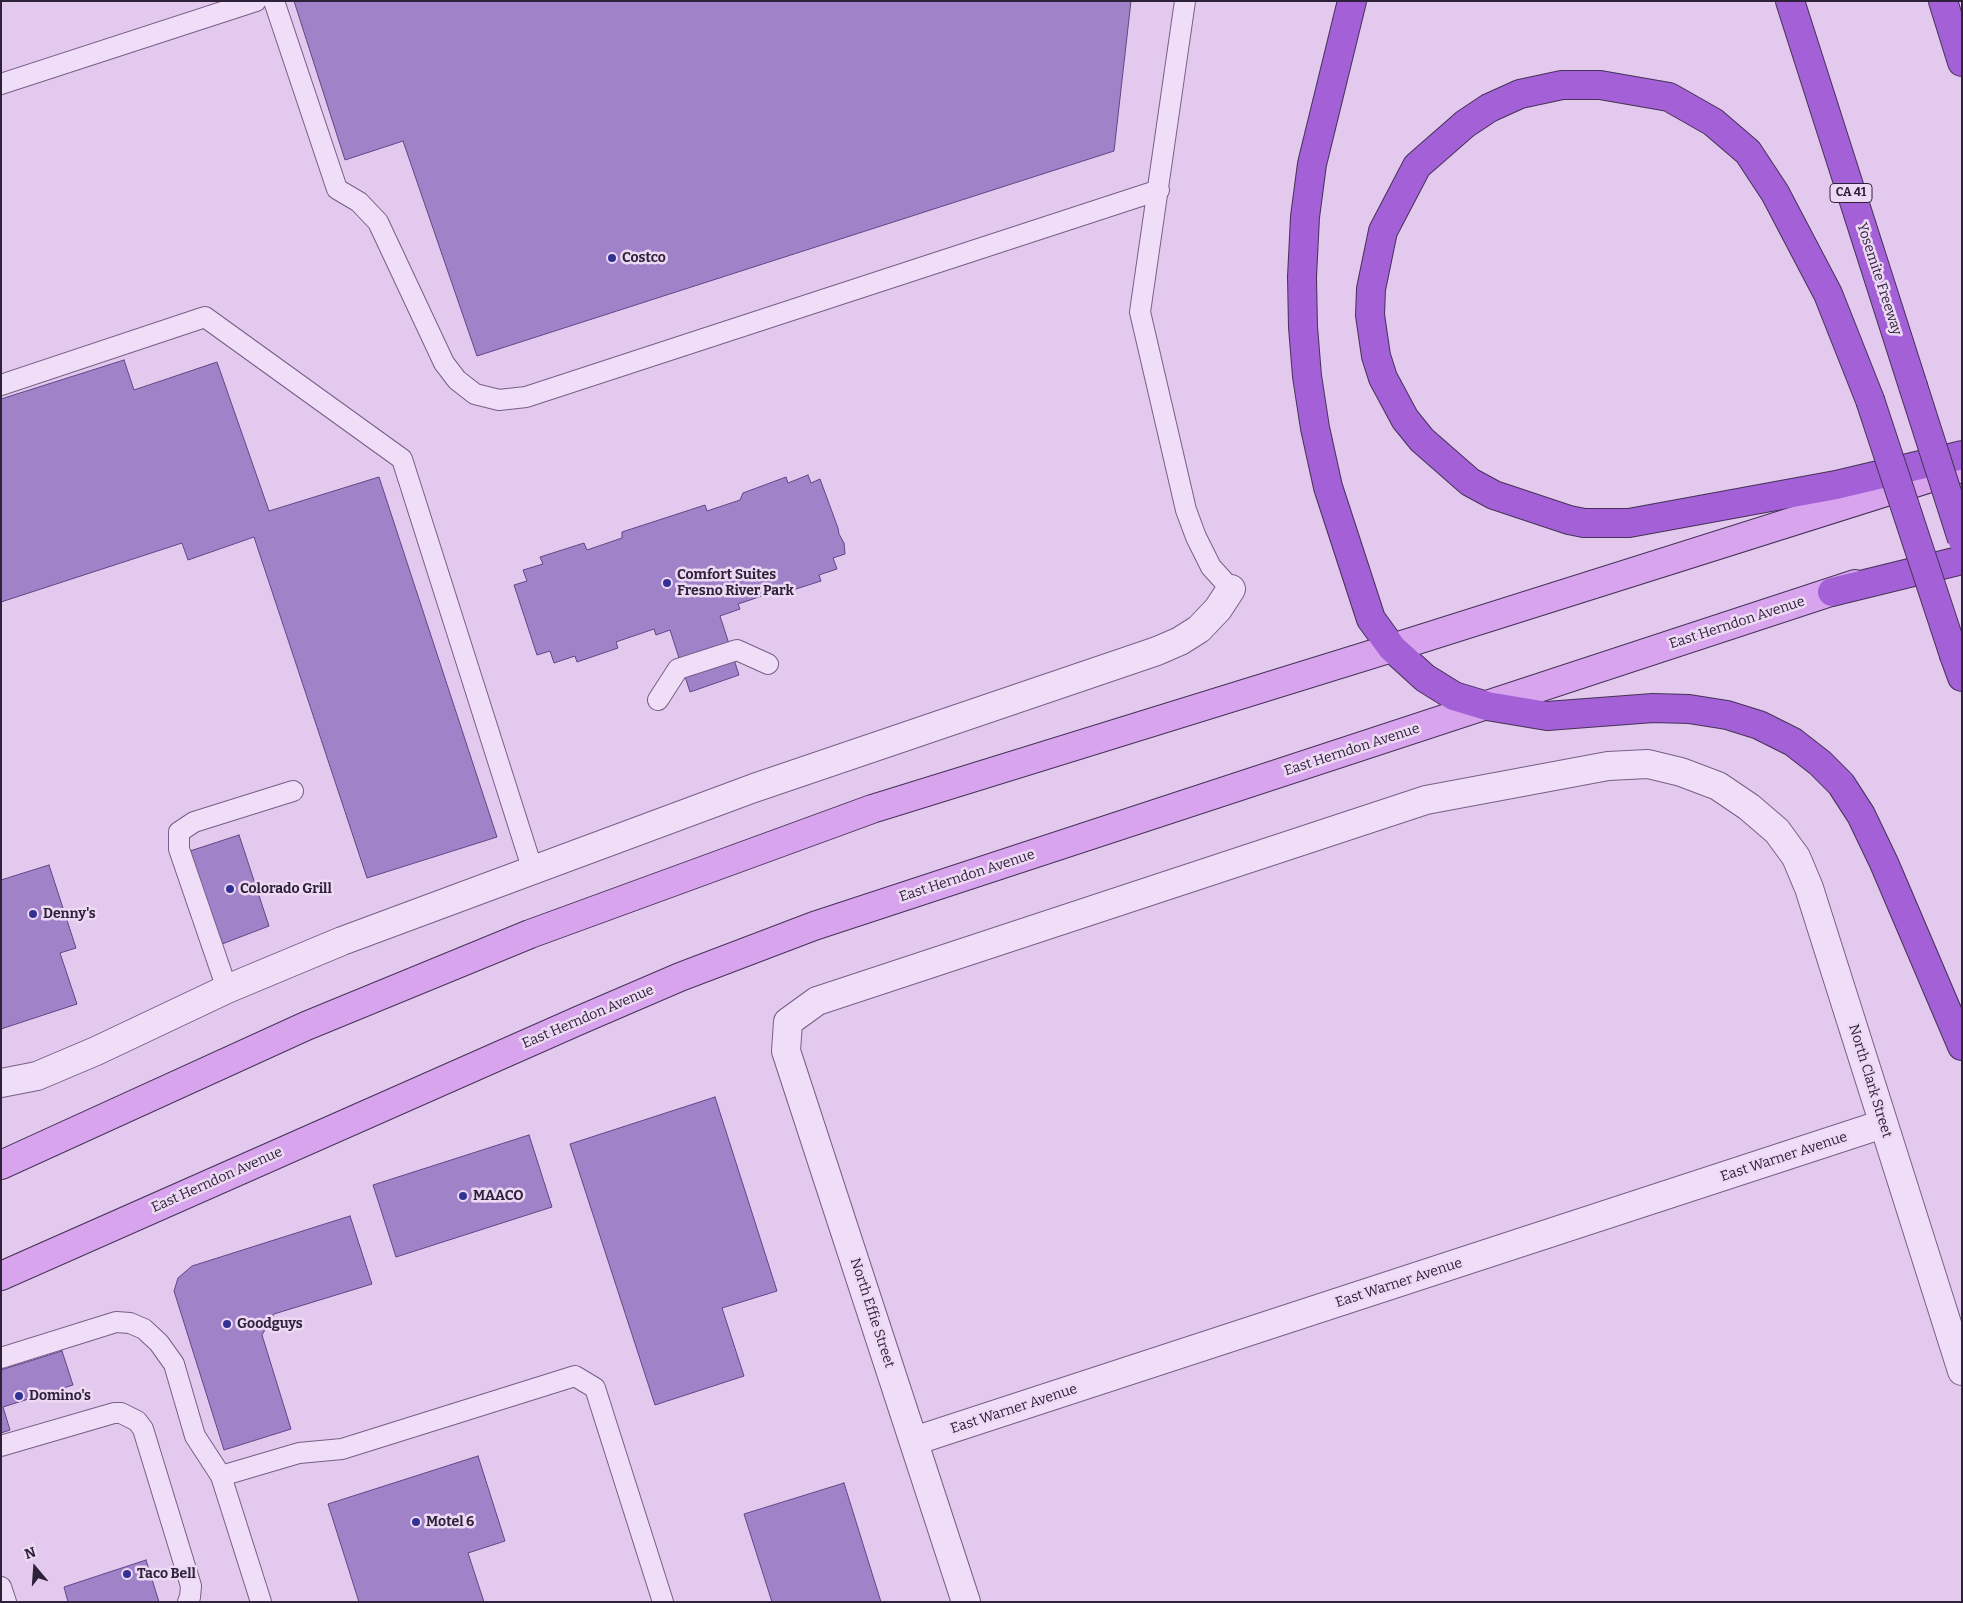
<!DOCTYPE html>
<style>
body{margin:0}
#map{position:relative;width:1963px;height:1603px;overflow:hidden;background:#e3c9ed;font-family:Bitter,serif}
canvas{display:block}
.frame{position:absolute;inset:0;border:2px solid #2e213a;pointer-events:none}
.north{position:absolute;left:10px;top:1543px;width:50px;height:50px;-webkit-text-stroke:4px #edd9f4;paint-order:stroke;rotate:342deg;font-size:14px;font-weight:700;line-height:20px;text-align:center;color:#2e213a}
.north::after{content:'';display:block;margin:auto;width:18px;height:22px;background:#2e213a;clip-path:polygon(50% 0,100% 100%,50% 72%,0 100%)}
</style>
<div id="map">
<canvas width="1963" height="1603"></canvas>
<div class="frame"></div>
<div class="north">N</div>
</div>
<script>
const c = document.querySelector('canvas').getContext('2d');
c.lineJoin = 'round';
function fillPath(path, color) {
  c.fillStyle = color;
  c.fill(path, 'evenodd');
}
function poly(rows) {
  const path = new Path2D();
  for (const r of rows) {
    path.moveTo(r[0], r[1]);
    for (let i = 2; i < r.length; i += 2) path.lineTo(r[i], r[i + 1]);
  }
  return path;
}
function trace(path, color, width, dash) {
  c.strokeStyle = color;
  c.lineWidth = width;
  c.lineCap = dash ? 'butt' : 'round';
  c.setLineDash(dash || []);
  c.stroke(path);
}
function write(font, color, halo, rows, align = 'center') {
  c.font = font + ' Bitter,serif';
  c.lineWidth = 5;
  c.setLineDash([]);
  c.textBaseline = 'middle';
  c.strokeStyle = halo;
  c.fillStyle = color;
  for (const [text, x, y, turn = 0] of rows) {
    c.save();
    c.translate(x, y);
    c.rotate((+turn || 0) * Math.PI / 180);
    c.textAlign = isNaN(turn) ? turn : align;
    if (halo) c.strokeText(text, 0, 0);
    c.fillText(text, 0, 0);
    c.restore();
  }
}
const building = poly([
 [294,1,1131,1,1114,151,477,356,403,141,345,160,294,1],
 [124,360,134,390,217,362,269,511,379,477,497,837,367,878,254,537,188,560,182,543,1,602,1,399,124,360],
 [808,475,811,483,820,479,838,528,839,534,844,543,845,554,833,558,837,569,819,575,821,581,774,596,774,592,738,604,740,609,720,616,739,675,690,692,670,630,656,635,654,629,616,642,618,648,577,662,575,656,554,663,550,651,537,655,514,585,527,581,523,570,543,564,540,557,584,543,587,550,622,538,622,532,705,505,707,511,740,500,743,493,786,477,788,483,808,475],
 [239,835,269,926,222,944,190,851,239,835],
 [49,865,76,948,60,953,77,1004,1,1029,1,880,49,865],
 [715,1097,777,1291,722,1308,744,1376,655,1405,570,1144,715,1097],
 [529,1135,552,1207,396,1257,373,1185,529,1135],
 [350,1216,372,1284,274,1314,262,1335,291,1429,224,1450,174,1291,178,1278,192,1266,350,1216],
 [62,1351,73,1385,3,1407,10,1430,1,1433,1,1370,62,1351],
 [478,1456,505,1541,468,1553,484,1602,359,1602,328,1504,478,1456],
 [844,1483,881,1602,772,1602,744,1514,844,1483],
 [146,1560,159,1602,68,1602,64,1587,146,1560]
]);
const lane = poly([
 [274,1,337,189,359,202,378,222,444,363,457,380,475,394,499,400,526,397,1159,190],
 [1185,1,1140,312,1186,510,1196,537,1211,567,1231,589],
 [1,84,256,1],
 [1,385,205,317,402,459,533,871],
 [658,700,678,669,737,650,768,664],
 [227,989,179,849,179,832,194,822,293,791],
 [1,1358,116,1322,130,1323,144,1329,159,1343,174,1364,195,1436,221,1476,261,1602],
 [1,1446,114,1413,121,1413,137,1421,143,1429,191,1586,190,1597,188,1602],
 [221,1476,299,1453,342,1449,575,1376,595,1388,663,1602],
 [1,1587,6,1602]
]);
const street = poly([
 [1,1083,37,1076,96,1051,227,989,342,941,754,788,1157,651,1180,641,1199,629,1218,609,1231,589],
 [914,1441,1883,1124],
 [966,1602,786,1051,788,1022,817,1001,1426,800,1608,766,1648,764,1681,772,1718,786,1749,807,1777,831,1796,857,1809,888,1962,1371]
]);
const primary = poly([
 [1,1165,306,1026,530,934,872,809,1392,648,1962,468],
 [1,1276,580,1020,680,977,814,926,1855,584]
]);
const highway = poly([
 [1352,1,1312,164,1305,217,1302,277,1303,327,1307,376,1315,428,1328,487,1371,619,1392,648,1425,678,1454,696,1487,706,1547,716,1653,708,1689,709,1727,715,1759,725,1793,742,1820,763,1841,784,1861,815,1884,863,1962,1046],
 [1790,1,1913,386],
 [1943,1,1962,62],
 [1870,400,1828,294,1775,193,1748,152,1713,122,1669,97,1600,85,1562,85,1520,94,1489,108,1465,124,1417,166,1383,231,1371,289,1370,315,1376,356,1383,378,1405,419,1422,440,1470,482,1494,495,1569,520,1584,523,1629,523,1836,485,1962,455],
 [1832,592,1962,560],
 [1954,655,1962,677]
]);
const highwayBridge = poly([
 [1913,386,1962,539],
 [1870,400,1954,655]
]);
const markers = [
 [612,258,5,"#333294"],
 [667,583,5,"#333294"],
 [230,889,5,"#333294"],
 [33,914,5,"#333294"],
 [463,1196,5,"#333294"],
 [227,1324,5,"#333294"],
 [19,1396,5,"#333294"],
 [416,1522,5,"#333294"],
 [127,1574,5,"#333294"]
];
const shields = [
 [1851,193,42]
];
const shieldNames = [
 ["CA 41",1851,193]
];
const poiNames = [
 ["Costco",622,258],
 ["Comfort Suites",677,575],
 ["Fresno River Park",677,591],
 ["Colorado Grill",240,889],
 ["Denny's",43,914],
 ["MAACO",473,1196],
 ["Goodguys",237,1324],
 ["Domino's",29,1396],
 ["Motel 6",426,1522],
 ["Taco Bell",137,1574]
];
const streetNames = [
 ["Yosemite Freeway",1879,279,72],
 ["East Herndon Avenue",1737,623,-18],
 ["East Herndon Avenue",1352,750,-18],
 ["East Herndon Avenue",967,876,-18],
 ["East Herndon Avenue",588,1017,-23],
 ["North Clark Street",1870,1081,73],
 ["East Warner Avenue",1784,1157,-18],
 ["East Herndon Avenue",217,1180,-24],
 ["East Warner Avenue",1399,1283,-18],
 ["North Effie Street",872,1313,72],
 ["East Warner Avenue",1014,1409,-18]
];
fillPath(building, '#a082c9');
trace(building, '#604686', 1);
trace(lane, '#765f88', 22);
trace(street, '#765f88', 30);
trace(primary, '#443257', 30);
trace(highway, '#443257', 30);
trace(lane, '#f0ddf8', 20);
trace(street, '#f0ddf8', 28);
trace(primary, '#d7a4ed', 28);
trace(highway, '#a460d6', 28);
trace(highwayBridge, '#443257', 30, []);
trace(highwayBridge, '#a460d6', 28);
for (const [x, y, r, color] of markers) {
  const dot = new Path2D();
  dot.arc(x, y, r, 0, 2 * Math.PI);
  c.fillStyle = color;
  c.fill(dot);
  trace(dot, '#edd9f4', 2);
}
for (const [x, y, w] of shields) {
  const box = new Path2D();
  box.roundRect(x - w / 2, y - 9.5, w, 19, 4);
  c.fillStyle = '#edd9f4';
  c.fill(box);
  trace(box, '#2e213a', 1);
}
write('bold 12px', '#2e213a', null, shieldNames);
write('bold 14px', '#2e213a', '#edd9f4', poiNames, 'left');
write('14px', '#2e213a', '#edd9f4', streetNames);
</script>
